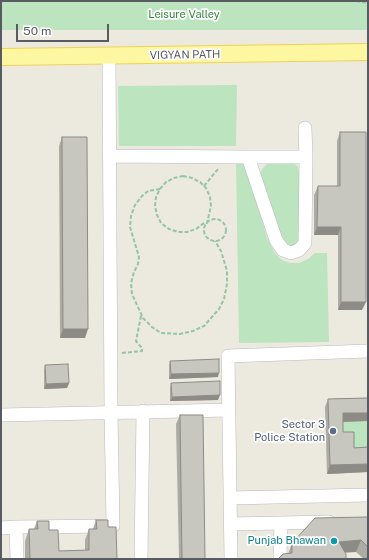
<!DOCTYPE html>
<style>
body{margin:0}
#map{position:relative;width:369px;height:560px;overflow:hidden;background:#eceadf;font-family:"Public Sans",sans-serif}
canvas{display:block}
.frame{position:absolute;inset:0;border:2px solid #585b61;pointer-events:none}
.scale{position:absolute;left:16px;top:24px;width:93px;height:18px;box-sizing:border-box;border:2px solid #585b61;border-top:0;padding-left:5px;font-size:12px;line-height:14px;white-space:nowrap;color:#585b61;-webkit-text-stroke:3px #fff;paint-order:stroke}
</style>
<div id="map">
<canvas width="369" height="560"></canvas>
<div class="frame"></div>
<div class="scale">50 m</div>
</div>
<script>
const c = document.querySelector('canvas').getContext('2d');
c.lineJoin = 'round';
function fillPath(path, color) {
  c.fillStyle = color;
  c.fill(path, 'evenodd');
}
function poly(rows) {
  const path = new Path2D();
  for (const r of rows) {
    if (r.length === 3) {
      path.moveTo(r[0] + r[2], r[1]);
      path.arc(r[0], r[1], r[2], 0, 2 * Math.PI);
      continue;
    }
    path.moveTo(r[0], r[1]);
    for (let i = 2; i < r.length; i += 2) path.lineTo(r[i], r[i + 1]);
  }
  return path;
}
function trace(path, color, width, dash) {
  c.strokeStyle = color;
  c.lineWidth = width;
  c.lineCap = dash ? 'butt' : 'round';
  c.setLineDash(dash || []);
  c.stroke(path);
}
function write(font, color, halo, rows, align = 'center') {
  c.font = font + ' "Public Sans",sans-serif';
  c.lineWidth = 3.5;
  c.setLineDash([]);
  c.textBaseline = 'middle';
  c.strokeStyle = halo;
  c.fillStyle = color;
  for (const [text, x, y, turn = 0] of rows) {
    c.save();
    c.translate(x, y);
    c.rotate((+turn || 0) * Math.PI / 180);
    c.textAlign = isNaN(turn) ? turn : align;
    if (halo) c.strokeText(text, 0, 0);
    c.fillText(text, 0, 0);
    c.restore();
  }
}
const green = poly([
 [1,1,368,1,368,30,1,30],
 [237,85,236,146,119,146,118,86],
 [236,162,246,162,267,238,275,253,282,260,290,263,299,263,308,259,315,253,327,253,329,342,239,343],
 [272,162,291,162,296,165,298,167,301,180,299,243,295,245,290,246,282,240,260,175,262,169,266,165],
 [368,421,368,456,340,440,340,422]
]);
const path = poly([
 [356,1,368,3],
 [183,176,192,178,200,182,206,188,210,197,211,206,207,223,204,223,196,229,187,232,178,232,169,229,161,223,157,215,155,206,156,197,160,189,166,182,174,178,183,176],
 [204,186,218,169],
 [160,189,148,191,142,196,135,205,131,216,130,227,139,257,138,264,134,272,131,283,132,294,143,318,152,327,161,333,180,334,193,331,204,326,219,309,224,299,227,284,227,271,221,251,215,241],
 [215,230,11],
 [122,353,142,351,142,348,136,341,141,316]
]);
const minor = poly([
 [305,128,306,157],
 [110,156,248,157,306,157,305,243,299,250,291,253,283,250,276,240,248,157],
 [1,415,229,410],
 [230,498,368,495],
 [231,524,329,522],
 [1,528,16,527],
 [280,556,281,523],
 [17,559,16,527,113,526,111,412,109,56],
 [141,559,143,411],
 [231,559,228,356,368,351]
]);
const major = poly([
 [1,57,368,52]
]);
const wall = poly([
 [340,132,362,310,338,310,338,235,314,235,314,195,318,186,337,186,337,141],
 [62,137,85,338,60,338,59,146],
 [170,361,218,377,169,379,169,366],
 [45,365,69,383,67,388,44,389,44,370],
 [171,383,218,400,170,401,170,388],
 [368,398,368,421,343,422,343,432,354,448,368,447,368,472,327,474,325,407,328,399],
 [180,415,205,559,179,559,176,424],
 [368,517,368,559,364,559,356,552,288,554,292,543],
 [96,520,108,527,117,559,25,559,25,541,29,529,34,529,37,521,49,530,59,551,85,550,85,540,89,529,93,529]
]);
const shadedWall = poly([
 [317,227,341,227,338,235,314,235],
 [341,302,366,302,362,310,338,310],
 [63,329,88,329,85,338,60,338],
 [219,373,218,377,169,379,171,374],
 [69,383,67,388,44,389,46,384],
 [220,395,218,400,170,401,172,397],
 [343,413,368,413,368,421,340,422],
 [368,464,368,472,327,474,330,465],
 [361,540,356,552,335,553,339,542]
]);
const building = poly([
 [340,132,366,132,366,302,341,302,341,227,317,227,318,186,340,186,340,132],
 [62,137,87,137,88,329,63,329,62,137],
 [219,359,219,373,171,374,170,361,219,359],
 [68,364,69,383,46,384,45,365,68,364],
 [220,381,220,395,172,397,171,383,220,381],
 [368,398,368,413,343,413,343,432,354,432,354,448,368,447,368,464,330,465,328,399,368,398],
 [180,415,203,415,205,559,182,559,180,415],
 [368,517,368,547,361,540,339,542,346,554,346,559,278,559,283,554,292,553,292,543,315,518,368,517],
 [96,520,108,520,108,527,116,527,117,559,30,559,29,529,38,529,37,521,49,521,49,530,58,530,59,551,89,550,89,529,97,529,96,520]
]);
const markers = [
 [333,431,4,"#5c6f8a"],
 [334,541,4,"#0f9aa8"]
];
const parkNames = [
 ["Leisure Valley",184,15]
];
const streetNames = [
 ["VIGYAN PATH",185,55,-1]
];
const serviceNames = [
 ["Sector 3",325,425],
 ["Police Station",325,438]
];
const cultureNames = [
 ["Punjab Bhawan",326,541]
];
fillPath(green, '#bbe4bf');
trace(minor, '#b7b9bf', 14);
trace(major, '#f0d254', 18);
trace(path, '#95c4a7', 2, [4, 2]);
trace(minor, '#fff', 13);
trace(major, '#fef7a2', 16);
fillPath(wall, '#acaba4');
fillPath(shadedWall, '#8c8b86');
fillPath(building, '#c8c7bf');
trace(building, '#8c8b86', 1);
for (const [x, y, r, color] of markers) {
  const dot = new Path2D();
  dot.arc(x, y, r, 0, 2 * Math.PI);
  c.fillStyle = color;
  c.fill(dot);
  trace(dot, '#fff', 1.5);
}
write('11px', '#35833f', '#fff', parkNames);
write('11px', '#585b61', '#fff', streetNames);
write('11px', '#4e5e75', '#fff', serviceNames, 'right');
write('11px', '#0d838f', '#fff', cultureNames, 'right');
</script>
